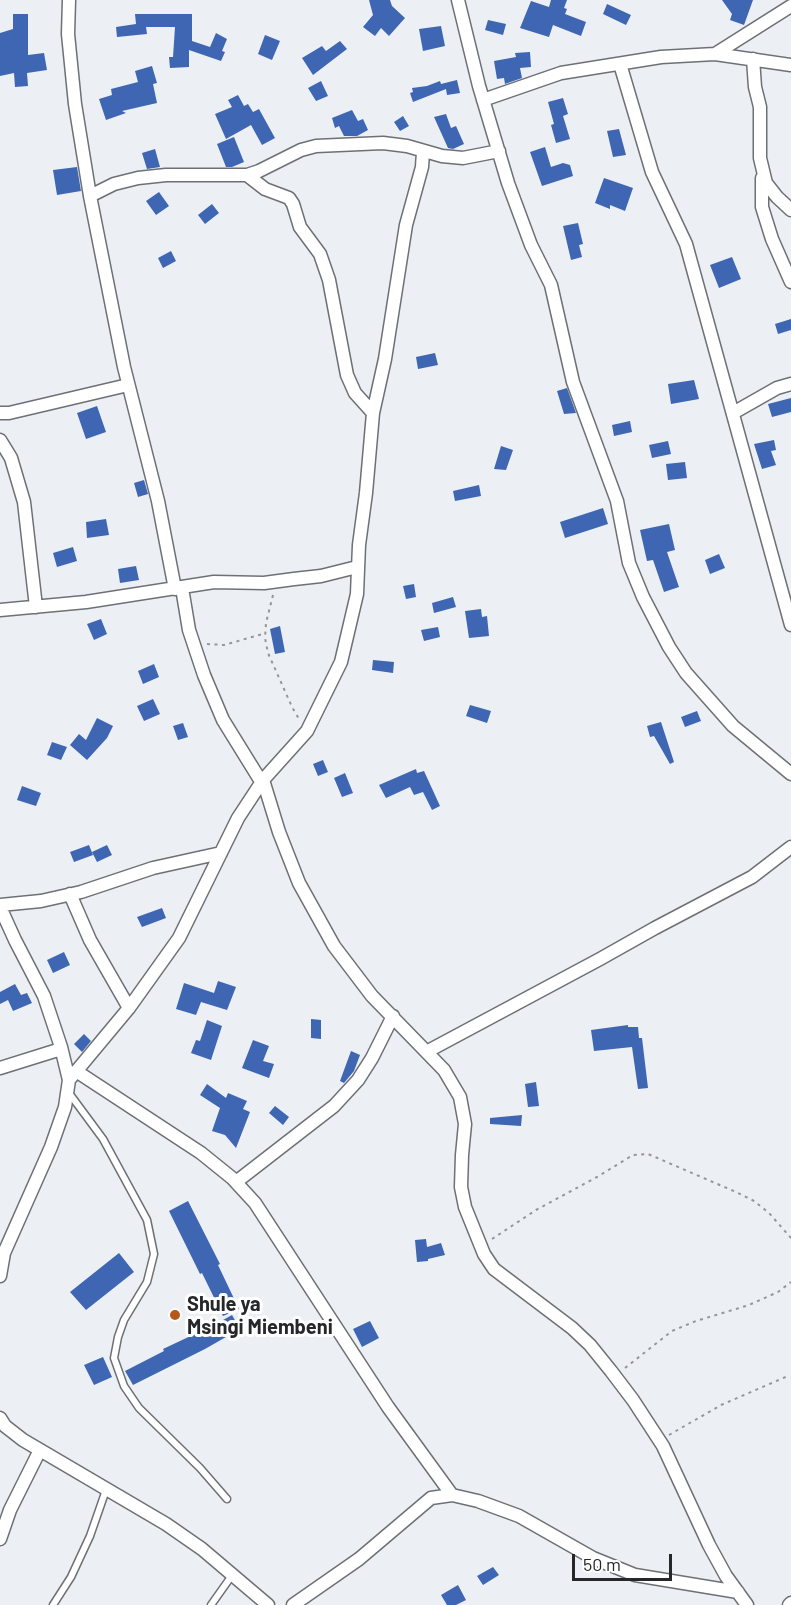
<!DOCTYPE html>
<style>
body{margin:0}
#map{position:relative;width:791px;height:1605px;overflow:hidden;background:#eceff3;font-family:Barlow,sans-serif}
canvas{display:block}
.scale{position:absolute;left:572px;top:1554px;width:100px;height:27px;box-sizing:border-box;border:3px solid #262729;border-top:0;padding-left:8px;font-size:18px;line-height:21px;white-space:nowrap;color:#262729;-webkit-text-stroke:4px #fff;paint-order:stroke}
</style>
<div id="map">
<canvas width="791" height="1605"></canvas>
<div class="scale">50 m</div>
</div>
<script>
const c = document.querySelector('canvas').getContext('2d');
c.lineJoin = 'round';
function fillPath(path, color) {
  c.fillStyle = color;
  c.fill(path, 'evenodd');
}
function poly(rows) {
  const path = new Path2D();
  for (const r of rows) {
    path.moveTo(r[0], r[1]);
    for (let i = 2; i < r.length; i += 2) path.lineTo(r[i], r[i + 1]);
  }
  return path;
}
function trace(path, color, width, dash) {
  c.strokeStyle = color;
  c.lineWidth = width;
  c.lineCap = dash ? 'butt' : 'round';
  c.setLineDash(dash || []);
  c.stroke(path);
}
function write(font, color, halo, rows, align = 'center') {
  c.font = font + ' Barlow,sans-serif';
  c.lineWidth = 6;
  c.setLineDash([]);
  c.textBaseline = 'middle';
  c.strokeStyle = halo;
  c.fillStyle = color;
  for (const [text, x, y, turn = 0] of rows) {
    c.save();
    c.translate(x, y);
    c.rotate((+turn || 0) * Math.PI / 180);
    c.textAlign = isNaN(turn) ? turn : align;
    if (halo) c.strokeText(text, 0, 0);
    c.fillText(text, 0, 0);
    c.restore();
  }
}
const building = poly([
 [369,0,390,0,392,6,405,18,389,36,381,28,375,36,363,27,373,15],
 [551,0,567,0,564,8,567,9,565,14,586,22,581,36,553,25,549,37,520,28,531,1,549,7],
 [722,0,753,0,744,25,730,20,732,14],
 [607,4,631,15,626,25,603,14],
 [13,14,28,14,28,55,44,53,47,70,27,73,28,86,15,87,14,73,0,76,0,33,13,29],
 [135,14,192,14,192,41,210,47,216,33,227,39,222,51,225,52,221,61,189,50,189,67,170,68,169,57,173,57,175,27,146,27,147,34,117,37,116,27,136,24],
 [488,20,506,24,503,35,485,30],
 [441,26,445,46,423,51,419,29],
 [265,35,280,41,272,60,258,54],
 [340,41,347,49,313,75,302,58,322,46,326,51],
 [530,52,531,67,520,68,522,78,505,84,504,78,497,79,494,61,516,57,515,53],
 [152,66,157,83,153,84,157,103,122,111,126,113,106,120,99,99,112,95,111,89,138,82,135,71],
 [457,80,460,93,447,95,446,89,413,102,410,93,413,92,412,88,427,86,440,81,441,84],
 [321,81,328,96,316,101,308,88],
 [238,95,244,106,248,104,253,112,259,109,275,138,262,145,251,125,226,139,215,114,232,107,228,100],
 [563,98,568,114,563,116,570,139,556,143,551,125,554,124,548,102],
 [352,110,358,121,363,119,368,130,357,136,344,136,339,126,335,128,332,118],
 [446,114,451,128,456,126,464,144,453,149,448,148,434,117],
 [403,116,409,126,400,131,394,122],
 [619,129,626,155,613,157,607,131],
 [234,137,244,162,232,167,226,167,217,144],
 [545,147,551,167,563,163,570,165,573,176,542,186,530,152],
 [155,149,160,167,147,169,142,153],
 [77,167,81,191,57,195,53,170],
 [604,178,633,188,625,211,610,205,610,209,595,203],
 [159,192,169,206,156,215,146,201],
 [212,204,219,213,205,224,198,215],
 [578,223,583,244,579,245,582,257,571,260,563,226],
 [171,251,176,261,163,268,158,258],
 [732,257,741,279,719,288,710,265],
 [791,319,791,330,778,334,775,324],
 [435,353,438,365,418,369,416,357],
 [694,380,699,399,671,404,668,384],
 [567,388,576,413,564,414,557,391],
 [791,398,791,412,772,417,768,404],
 [97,406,106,432,86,439,77,413],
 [630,421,632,432,614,436,612,425],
 [774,440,776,450,771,451,776,465,762,469,754,444],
 [668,441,671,454,652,458,649,445],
 [501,446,513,450,506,470,494,469],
 [685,462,687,478,668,480,666,464],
 [144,480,148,494,138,497,134,483],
 [479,485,481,496,455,501,453,491],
 [603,508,608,524,565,538,560,522],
 [106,519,109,535,87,538,86,522],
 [669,524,675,550,667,552,679,587,664,592,653,560,647,561,640,530],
 [73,547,77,561,57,567,53,553],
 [719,554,725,568,710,574,705,560],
 [136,566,139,580,120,583,118,569],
 [414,584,416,597,406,599,403,586],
 [453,597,456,607,434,613,432,603],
 [481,609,482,617,487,616,489,636,469,638,465,611],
 [101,619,107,634,94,640,87,624],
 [280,626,285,652,275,654,270,629],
 [438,627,440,637,424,641,421,630],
 [373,660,394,662,393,673,372,670],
 [154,664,159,677,143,684,138,671],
 [153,699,160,714,144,721,137,706],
 [470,705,491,711,487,723,466,716],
 [697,711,701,721,685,727,681,717],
 [97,718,113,726,107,738,87,760,70,745,79,734,86,740],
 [661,722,674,762,670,764,654,736,650,737,647,726],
 [183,723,188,737,178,740,173,726],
 [52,742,67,747,61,760,47,755],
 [323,760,328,772,318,776,313,764],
 [416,769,417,773,424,771,440,806,432,810,423,792,414,795,410,787,386,798,379,785],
 [345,773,353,793,342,797,334,778],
 [22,786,41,793,36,806,17,800],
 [89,845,93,855,74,862,70,852],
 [107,845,112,855,97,862,92,852],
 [162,908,166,918,142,927,137,917],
 [64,952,70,965,53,973,47,960],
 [218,981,236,987,227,1010,201,1002,196,1015,176,1009,184,983,214,993],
 [15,984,21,995,27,993,32,1003,13,1011,8,1000,0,1004,0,992],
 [311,1019,321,1020,321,1039,311,1038],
 [207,1020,222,1026,211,1060,191,1053,196,1040,200,1041],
 [628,1025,628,1027,638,1027,639,1038,642,1038,648,1088,638,1089,632,1047,594,1051,591,1030],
 [84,1034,91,1041,82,1052,74,1044],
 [253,1040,269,1046,263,1061,274,1064,269,1078,242,1068],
 [351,1051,360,1055,354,1071,344,1083,340,1081],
 [536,1082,539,1106,528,1107,525,1084],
 [207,1084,226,1098,228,1093,247,1101,243,1109,250,1112,236,1148,225,1135,212,1131,220,1108,200,1095],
 [275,1106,289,1117,283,1125,269,1113],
 [522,1115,521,1126,490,1124,490,1118],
 [188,1201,220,1264,218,1265,239,1309,223,1316,202,1273,200,1274,169,1211],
 [426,1239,427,1247,441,1243,445,1255,428,1259,428,1261,417,1262,415,1240],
 [119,1253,134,1272,86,1310,70,1292],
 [232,1315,240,1329,205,1349,133,1385,125,1371,164,1351,163,1349,197,1333,198,1334],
 [370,1321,379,1338,362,1347,353,1329],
 [103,1357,112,1377,94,1385,84,1365],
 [493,1567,499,1575,483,1585,477,1576],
 [458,1585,466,1600,456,1605,447,1605,441,1595]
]);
const path = poly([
 [273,595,266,623,265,638,268,653,292,707,299,719],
 [207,644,224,645,266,633],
 [492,1239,536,1210,597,1177,633,1155,648,1154,736,1192,754,1201,769,1213,791,1238],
 [625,1368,672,1331,696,1321,749,1305,778,1292,791,1282],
 [669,1435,721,1405,788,1376]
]);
const service = poly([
 [69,1093,103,1139,147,1220,154,1254,147,1282,124,1320,118,1337,114,1358,124,1386,139,1408,200,1468,227,1499],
 [53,1605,71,1577,90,1536,106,1490],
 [211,1605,233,1574]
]);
const minor = poly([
 [69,0,68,34,75,104,90,196,124,367,158,501,175,589],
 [458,0,479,86,508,183,531,245,551,285,573,382,617,501,629,563,643,597,669,647,686,673,733,726,791,774],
 [715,54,791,6],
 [753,59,755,87,760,107,760,158,766,183,777,197,791,210],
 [620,64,652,172,686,244,791,625],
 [483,100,561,73,661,57,715,54,791,65],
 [247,175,265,189,289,198,293,204,300,227,320,254,329,280,347,375,355,393,373,413],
 [762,178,762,207,772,239,791,282],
 [90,196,114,184,138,178,166,175,247,175,259,171,301,150,316,146,383,143,407,146,442,156,463,158,499,151],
 [0,413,9,413,128,385],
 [733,413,777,388,791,384],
 [0,440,11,458,24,502,36,607],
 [182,588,189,630,204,675,223,720,262,783],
 [0,610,86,602,214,582,264,583,294,579,321,576,357,567],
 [263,780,279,832,299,883,334,946,372,996,444,1070,460,1097,465,1124,462,1155,461,1187,465,1207,484,1254,494,1269,572,1328,590,1345,611,1371,633,1400,663,1446,709,1545,726,1576,747,1605],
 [70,894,90,940,129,1008],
 [0,905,41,901,81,892,153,868,221,853],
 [0,907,15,940,44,996,61,1047,69,1080,65,1107,51,1147,4,1253,0,1276],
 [428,1051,600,959,655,928,752,877,791,847],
 [0,1068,61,1049],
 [76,1071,201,1153,232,1178,255,1203,388,1407,452,1495],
 [69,1080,129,1008,179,938,238,818,263,780,307,731,341,662,357,594,359,545,366,493,373,413,385,359,406,225,422,167,423,152],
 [236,1182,334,1106,358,1080,372,1058,393,1016],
 [0,1418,5,1426,23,1440,166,1524,202,1549,268,1605],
 [0,1539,10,1510,40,1450],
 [293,1605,359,1559,431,1498,452,1495,478,1501,519,1516,593,1558,635,1575,738,1592],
 [789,1605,791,1603]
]);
const markers = [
 [175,1315,6,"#b75617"]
];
const poiNames = [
 ["Shule ya",187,1304],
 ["Msingi Miembeni",187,1327]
];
fillPath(building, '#3e66b2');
trace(service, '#6d7074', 9);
trace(minor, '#6d7074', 15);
trace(path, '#949699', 2, [3, 4.5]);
trace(service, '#fff', 6);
trace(minor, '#fff', 12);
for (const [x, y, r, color] of markers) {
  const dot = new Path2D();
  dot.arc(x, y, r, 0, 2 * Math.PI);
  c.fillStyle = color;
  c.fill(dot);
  trace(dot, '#fff', 2);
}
write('bold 20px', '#262729', '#fff', poiNames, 'left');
</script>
